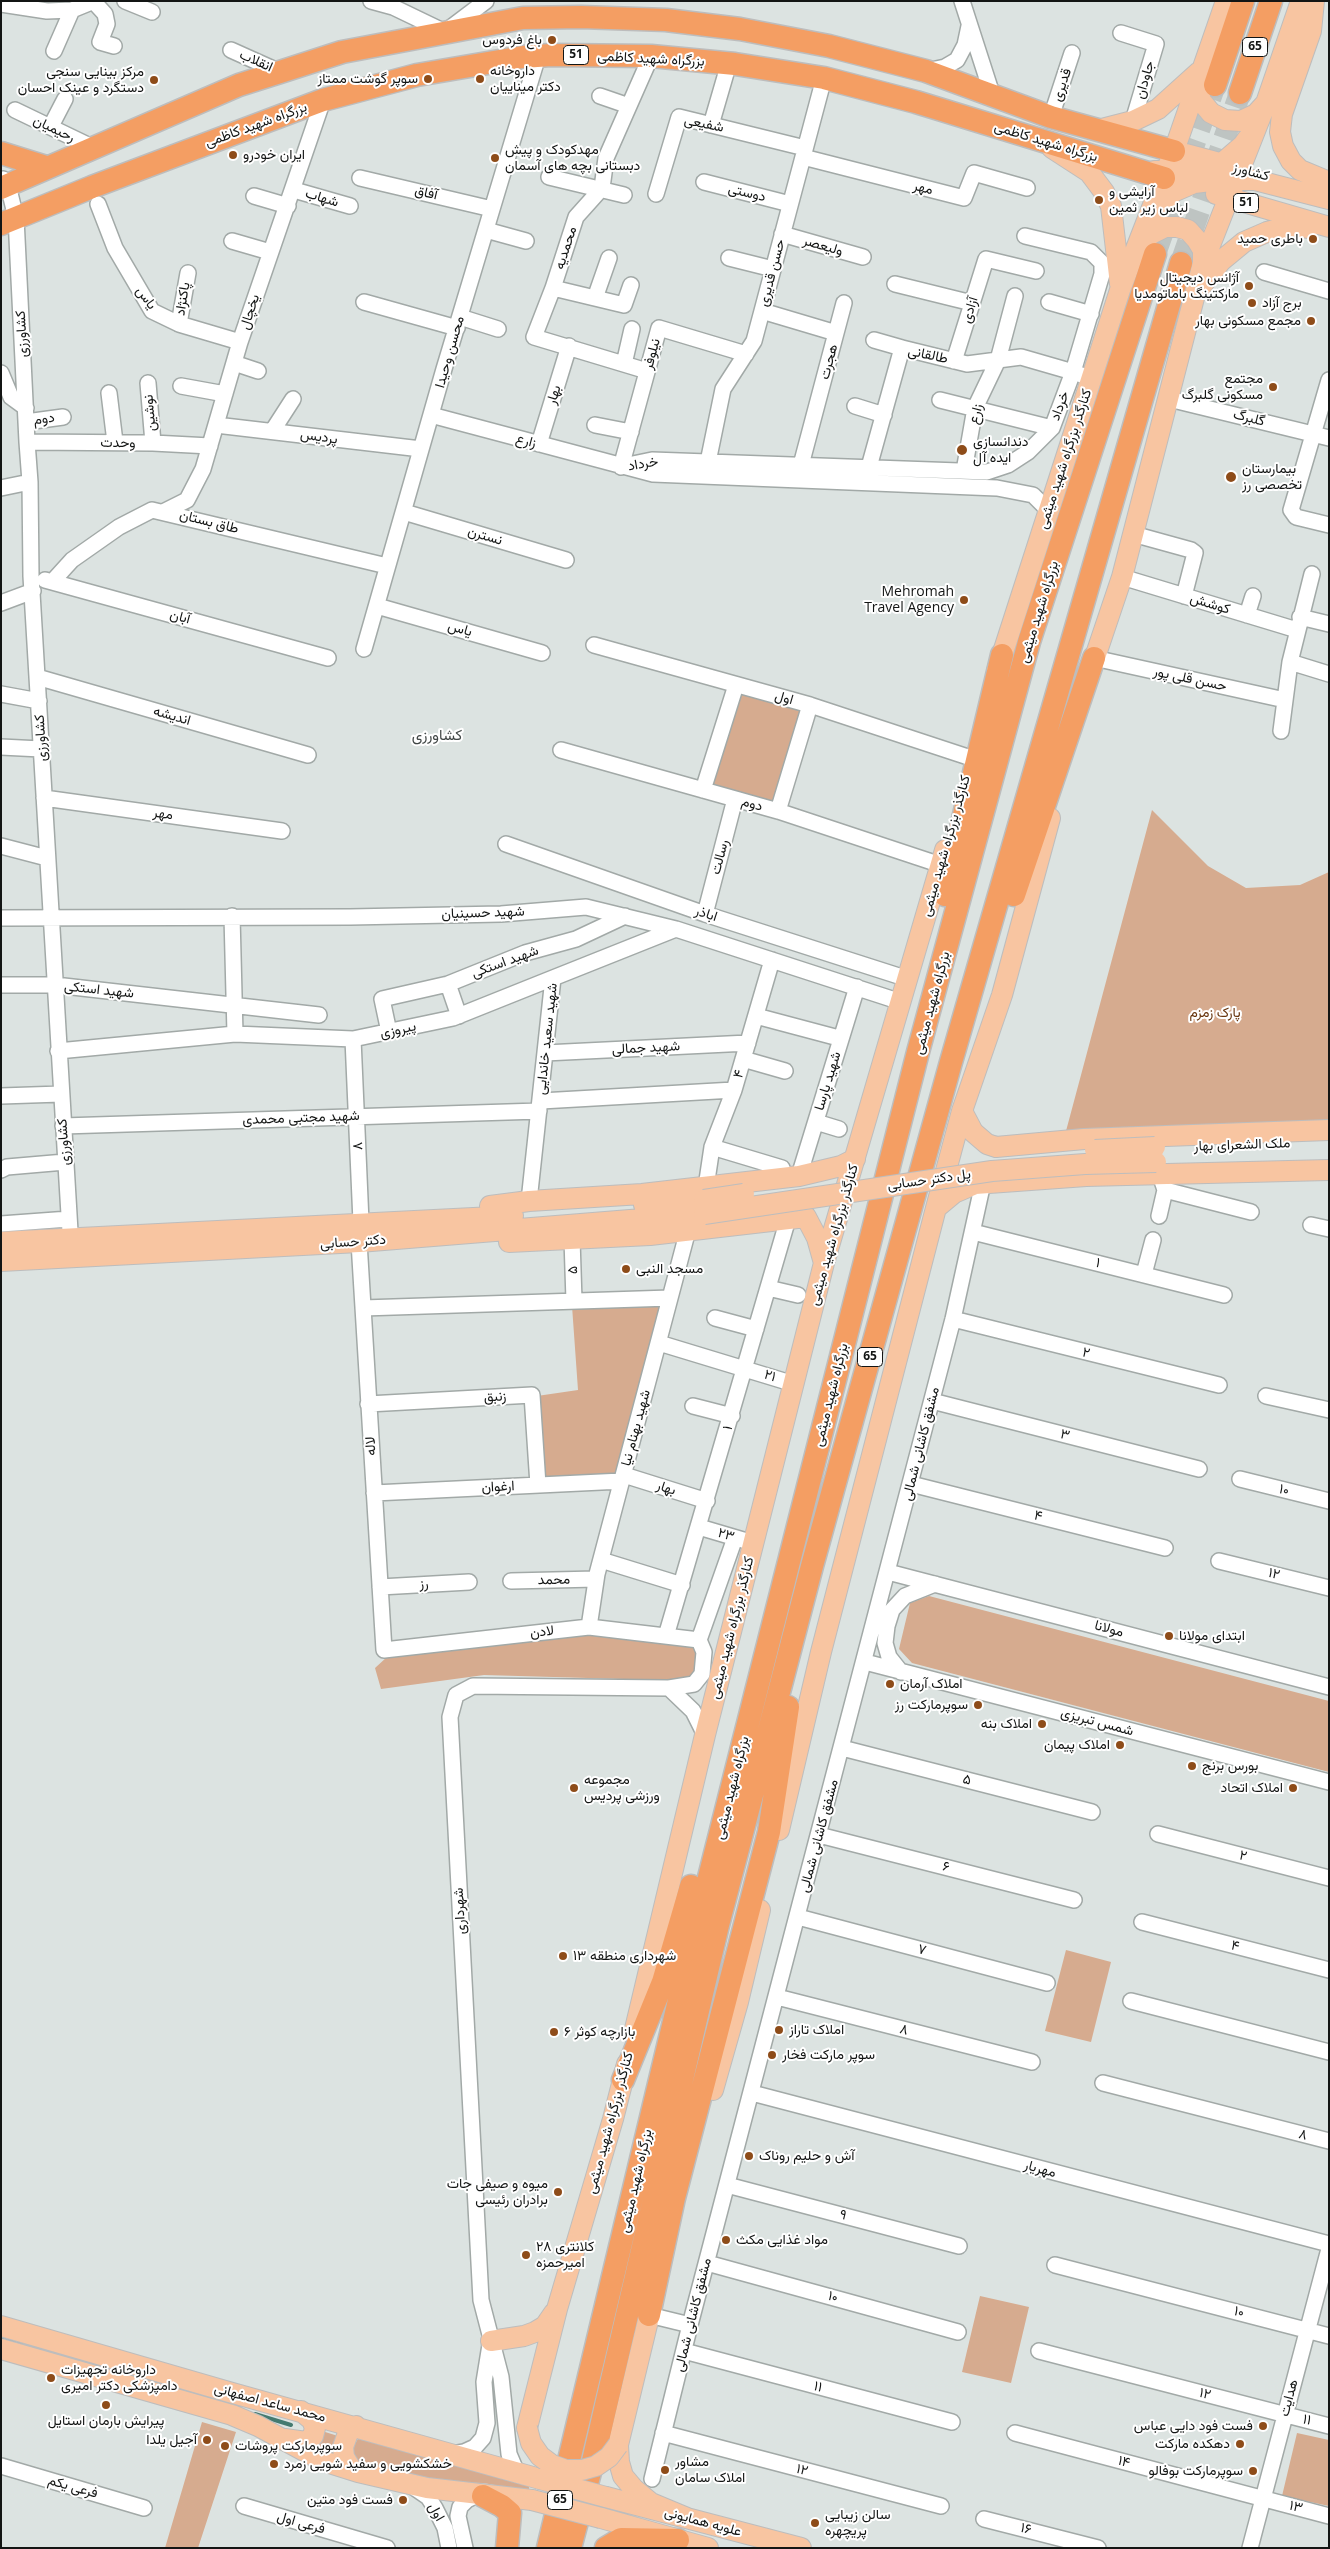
<!DOCTYPE html>
<meta charset="utf-8">
<style>
body{margin:0}
#map{position:relative;width:1330px;height:2549px;overflow:hidden;background:#dce3e1;font-family:"Open Sans",sans-serif}
canvas{display:block}
.frame{position:absolute;inset:0;border:2px solid #131514;pointer-events:none}
</style>
<div id="map">
<canvas width="1330" height="2549"></canvas>
<div class="frame"></div>
</div>
<script>
const c = document.querySelector('canvas').getContext('2d');
c.lineJoin = 'round';
function fillPath(path, color) {
  c.fillStyle = color;
  c.fill(path, 'evenodd');
}
function poly(rows) {
  const path = new Path2D();
  for (const r of rows) {
    path.moveTo(r[0], r[1]);
    for (let i = 2; i < r.length; i += 2) path.lineTo(r[i], r[i + 1]);
  }
  return path;
}
function trace(path, color, width, dash) {
  c.strokeStyle = color;
  c.lineWidth = width;
  c.lineCap = dash ? 'butt' : 'round';
  c.setLineDash(dash || []);
  c.stroke(path);
}
function write(font, color, halo, rows, align = 'center') {
  c.font = font + ' "Open Sans",Vazirmatn,sans-serif';
  c.lineWidth = 4;
  c.setLineDash([]);
  c.textBaseline = 'middle';
  c.strokeStyle = halo;
  c.fillStyle = color;
  for (const [text, x, y, turn = 0] of rows) {
    c.save();
    c.translate(x, y);
    c.rotate((+turn || 0) * Math.PI / 180);
    c.textAlign = isNaN(turn) ? turn : align;
    if (halo) c.strokeText(text, 0, 0);
    c.fillText(text, 0, 0);
    c.restore();
  }
}
const green = poly([
 [739,692,800,710,772,803,710,785],
 [1152,810,1208,866,1246,888,1300,885,1329,872,1329,1123,1066,1131],
 [663,1303,619,1476,543,1480,537,1396,578,1390,572,1306],
 [929,1596,1329,1701,1329,1772,912,1663,899,1649,910,1603],
 [588,1633,694,1644,700,1653,692,1681,484,1675,381,1689,375,1668,387,1657],
 [1066,1950,1111,1962,1091,2042,1045,2031],
 [980,2296,1029,2307,1011,2383,962,2372],
 [202,2422,236,2432,198,2548,165,2548],
 [322,2431,338,2436,339,2462,312,2448],
 [1297,2433,1329,2440,1329,2506,1282,2496],
 [358,2439,449,2461,529,2485,529,2491,483,2483,430,2482,356,2462,352,2448]
]);
const stream = poly([
 [1,2337,85,2363],
 [255,2414,291,2425]
]);
const highwayTunnel = poly([
 [1155,254,1215,85],
 [1181,263,1240,93]
]);
const minor = poly([
 [125,1,152,12],
 [371,1,393,7,445,32,486,1],
 [962,1,992,94],
 [94,2,105,14,107,24,100,42,114,46],
 [1,4,47,11,72,10,94,1],
 [1121,33,1156,44,1133,121],
 [231,50,280,72],
 [54,51,72,10],
 [927,71,945,67,957,60,965,45,969,26],
 [600,96,629,106],
 [15,110,94,148],
 [1051,117,1072,53],
 [711,125,729,63],
 [51,126,65,99],
 [803,157,964,198,974,173,1027,188],
 [549,177,624,195],
 [360,178,492,209],
 [3,179,8,185,16,218,27,442,30,482,31,576,71,1248],
 [704,182,790,204],
 [294,190,350,206],
 [656,194,679,117,805,148],
 [254,196,288,206],
 [98,204,115,248,152,311,179,324,240,342],
 [486,230,526,241],
 [782,234,863,257],
 [232,241,270,252],
 [729,258,773,269],
 [1264,272,1329,291],
 [895,284,972,303],
 [553,288,624,305,631,285],
 [595,298,609,258],
 [364,302,457,328],
 [1049,302,1091,314],
 [762,311,836,333,801,465],
 [460,317,498,329],
 [179,324,188,273],
 [836,333,844,303],
 [874,340,902,348],
 [954,361,986,259,1036,271],
 [234,363,258,371],
 [624,364,632,329],
 [647,371,534,337,553,288,576,217,602,188,606,158,651,56],
 [1,373,11,397,26,408],
 [1329,380,1291,510,1296,517,1329,525],
 [148,383,153,443],
 [181,386,225,394],
 [109,393,115,442],
 [1169,399,1329,438],
 [940,400,1052,428],
 [855,406,884,415],
 [431,415,653,474,997,488,1033,495,1049,511],
 [26,422,63,417],
 [216,425,421,449],
 [595,425,631,432],
 [273,430,293,399],
 [27,442,153,443,210,446],
 [539,444,569,346],
 [708,462,723,389,754,341,824,78],
 [628,465,652,460,987,472,1008,465,1028,452,1052,428,1073,372,1090,378],
 [621,467,659,328,746,354],
 [869,467,902,348,967,364,1021,357,1073,372,1102,274,1102,263,1091,252,1025,236],
 [964,471,975,408,998,360,1015,296],
 [1,488,30,482],
 [165,511,187,500,203,469,240,342,323,100],
 [404,512,566,560],
 [1133,534,1191,550,1195,553,1184,596],
 [1122,577,1297,630],
 [45,580,328,658],
 [52,582,72,560,119,527,152,510,387,566],
 [1,603,33,591],
 [377,606,542,653],
 [1247,615,1253,596],
 [1300,617,1329,624],
 [594,645,810,705,971,758],
 [364,649,444,369,538,56],
 [1094,658,1285,700],
 [1290,662,1329,674],
 [37,677,308,755],
 [1,694,39,701],
 [1281,731,1290,662,1312,574],
 [1,747,41,749],
 [561,750,778,811,941,865],
 [703,790,736,685],
 [44,798,282,831],
 [778,811,810,705],
 [506,844,705,914,908,979],
 [1,846,47,858],
 [705,914,735,799],
 [232,916,235,1034,353,1039,453,1018,553,978],
 [1,918,350,917,501,914,586,907,676,929,901,1002],
 [448,984,459,1016],
 [1,985,55,985,319,1015],
 [756,1016,835,1037],
 [389,1032,382,999,448,984,525,953,576,939,625,916],
 [353,1039,361,1222],
 [58,1051,235,1034],
 [545,1053,748,1043],
 [743,1059,785,1071],
 [1,1096,61,1094],
 [541,1101,734,1090],
 [816,1122,839,1129],
 [63,1126,539,1111],
 [712,1147,782,1168],
 [1,1170,7,1167,65,1162],
 [799,1176,857,987],
 [706,1187,712,1147,734,1090,772,960],
 [1165,1190,1251,1212],
 [529,1201,553,978,676,929],
 [1159,1216,1165,1190,1162,1181],
 [1,1224,69,1219],
 [1311,1225,1329,1229],
 [973,1232,1224,1295],
 [572,1239,574,1301],
 [359,1242,384,1650,589,1627,699,1640],
 [1144,1274,1153,1240],
 [768,1288,798,1295],
 [363,1308,670,1298],
 [715,1318,756,1329],
 [953,1319,1219,1385],
 [659,1343,794,1384],
 [1266,1396,1329,1410],
 [932,1401,1199,1469],
 [368,1404,532,1395,538,1485],
 [693,1406,732,1416],
 [624,1475,707,1501],
 [1240,1479,1329,1501],
 [911,1484,1165,1548],
 [374,1493,622,1481],
 [699,1527,743,1540],
 [601,1560,682,1585],
 [1219,1561,1329,1588],
 [888,1572,1329,1687],
 [511,1581,596,1579],
 [380,1587,469,1582],
 [589,1627,597,1574,688,1230],
 [666,1636,788,1219],
 [865,1662,1329,1782],
 [901,1672,889,1657,885,1643,887,1626,892,1610,905,1596,935,1584],
 [669,1688,693,1711,705,1735],
 [842,1748,1092,1812],
 [1158,1834,1329,1878],
 [819,1835,1074,1900],
 [798,1917,1047,1983],
 [1142,1922,1329,1970],
 [777,1997,1032,2062],
 [1131,2001,1329,2052],
 [1103,2083,1329,2141],
 [752,2093,1329,2244],
 [727,2185,959,2246],
 [707,2263,958,2332],
 [1055,2265,1329,2336],
 [649,2315,690,2325],
 [684,2351,952,2422],
 [1039,2351,1329,2426],
 [663,2433,941,2506],
 [1015,2433,1329,2516],
 [452,2454,464,2452,475,2447,483,2438,487,2423,484,2382,490,2345],
 [1,2466,144,2508],
 [517,2473,509,2454,501,2377,481,2300,450,1717,456,1695,473,1686,669,1688,694,1684,702,1674,704,1652,699,1640,735,1538],
 [652,2479,690,2325,953,1319,981,1192],
 [412,2486,428,2497,435,2508,445,2528,449,2548],
 [244,2506,387,2548],
 [984,2519,1098,2548],
 [465,2548,458,2516,460,2507,467,2500,477,2495],
 [1250,2548,1329,2249]
]);
const major = poly([
 [1314,1,1311,31,1282,114,1280,132,1283,146,1291,161,1300,170,1329,182],
 [1197,86,1201,101,1211,113,1225,120,1241,121,1256,114,1266,103],
 [1098,130,1133,121,1158,109,1199,72],
 [1052,148,1089,172,1104,192,1111,206,1120,284],
 [1174,151,1223,164],
 [1154,171,1201,171,1221,164,1243,145,1248,138],
 [1216,194,1329,227],
 [1157,213,1173,192,1194,183,1219,180,1255,180,1329,199],
 [1138,247,1151,234,1165,227,1177,227,1188,230,1197,240,1203,250,1203,263],
 [1199,289,1221,261,1244,242,1267,232,1291,226,1309,228],
 [997,671,1120,290,1174,151,1226,1],
 [1090,672,1122,577,1203,263,1266,103,1301,1],
 [962,1111,973,1132,987,1144,996,1147,1084,1139,1329,1130],
 [644,1205,704,1200],
 [490,1206,529,1201,642,1194,799,1176,841,1166,855,1159],
 [936,1208,954,1193,975,1184,1086,1176,1329,1170],
 [1,1242,513,1216],
 [509,1242,650,1235,806,1217,817,1238,824,1263],
 [1,1261,359,1242,704,1214],
 [779,1830,821,1652,936,1208,962,1111,1002,995,1050,818],
 [634,2033,705,1735,824,1263,945,850],
 [713,2090,738,2002,760,1910],
 [653,2300,618,2445,619,2462,623,2476,634,2489,651,2503,687,2518],
 [1,2326,229,2392,540,2479],
 [491,2341,524,2336,535,2332,545,2326,554,2313],
 [1,2349,232,2415,258,2426,323,2461,358,2472,427,2488,532,2500],
 [527,2428,557,2309,613,2119,627,2064],
 [285,2439,306,2442,313,2436,315,2428,312,2420,301,2411],
 [352,2470,344,2457,343,2447,348,2433,356,2426],
 [606,2497,801,2548],
 [601,2518,708,2548]
]);
const highway = poly([
 [1215,85,1243,1],
 [1240,93,1271,1],
 [1,153,46,167],
 [1,188,239,85,280,72,342,52,523,18,581,17,666,20,740,29,829,46,926,71,1051,117,1174,151],
 [1,224,92,187,323,100,417,75,523,57,551,55,651,56,735,64,824,78,916,102,1164,178],
 [945,895,1002,655],
 [1014,895,1094,658],
 [623,2080,663,1982,691,1886],
 [649,2315,674,2198,769,1832,788,1707],
 [483,2496,502,2506,510,2513,507,2548],
 [548,2548,698,1921,918,1052,1029,642,1155,254],
 [570,2548,593,2461,718,1925,812,1566,951,1062,1181,263],
 [606,2548,621,2539,678,2540]
]);
const majorBridge = poly([
 [1095,1150,1155,1147],
 [704,1200,744,1194],
 [704,1214,992,1171,1085,1164,1156,1162],
 [527,2428,531,2443,540,2456,552,2465,566,2470,582,2470,596,2466,609,2457,618,2445],
 [540,2479,606,2497],
 [532,2500,601,2518]
]);
const markers = [
 [552,40,5,"#8e4c19"],
 [428,79,5,"#8e4c19"],
 [480,79,5,"#8e4c19"],
 [154,80,5,"#8e4c19"],
 [233,155,5,"#8e4c19"],
 [495,158,5,"#8e4c19"],
 [1099,200,5,"#8e4c19"],
 [1313,239,5,"#8e4c19"],
 [1249,286,5,"#8e4c19"],
 [1252,303,5,"#8e4c19"],
 [1311,321,5,"#8e4c19"],
 [1273,387,5,"#8e4c19"],
 [962,450,6,"#8e4c19"],
 [1231,477,6,"#8e4c19"],
 [964,600,5,"#8e4c19"],
 [626,1269,5,"#8e4c19"],
 [1169,1636,5,"#8e4c19"],
 [890,1684,5,"#8e4c19"],
 [978,1705,5,"#8e4c19"],
 [1042,1724,5,"#8e4c19"],
 [1120,1745,5,"#8e4c19"],
 [1192,1766,5,"#8e4c19"],
 [574,1788,5,"#8e4c19"],
 [1293,1788,5,"#8e4c19"],
 [563,1956,5,"#8e4c19"],
 [779,2030,5,"#8e4c19"],
 [554,2032,5,"#8e4c19"],
 [772,2055,5,"#8e4c19"],
 [749,2156,5,"#8e4c19"],
 [558,2192,5,"#8e4c19"],
 [726,2240,5,"#8e4c19"],
 [526,2255,5,"#8e4c19"],
 [51,2378,5,"#8e4c19"],
 [106,2405,5,"#8e4c19"],
 [1263,2426,5,"#8e4c19"],
 [207,2440,5,"#8e4c19"],
 [1240,2444,5,"#8e4c19"],
 [225,2446,5,"#8e4c19"],
 [274,2464,5,"#8e4c19"],
 [665,2470,5,"#8e4c19"],
 [1253,2471,5,"#8e4c19"],
 [403,2500,5,"#8e4c19"],
 [815,2523,5,"#8e4c19"]
];
const shields = [
 [1255,47,25],
 [576,55,25],
 [1246,203,25],
 [870,1357,25],
 [560,2500,25]
];
const shieldNames = [
 ["65",1255,47],
 ["51",576,55],
 ["51",1246,203],
 ["65",870,1357],
 ["65",560,2500]
];
const poiNames = [
 ["باغ فردوس",542,40,"right"],
 ["داروخانه",490,71],
 ["دکتر میناییان",490,87],
 ["مرکز بینایی سنجی",144,72,"right"],
 ["دستگرد و عینک احسان",144,88,"right"],
 ["سوپر گوشت ممتاز",418,79,"right"],
 ["مهدکودک و پیش",505,150],
 ["دبستانی بچه های آسمان",505,166],
 ["ایران خودرو",243,155],
 ["آرایشی و",1109,192],
 ["لباس زیر ثمین",1109,208],
 ["باطری حمید",1303,239,"right"],
 ["آژانس دیجیتال",1239,278,"right"],
 ["مارکتینگ باماتومدیا",1239,294,"right"],
 ["برج آزاد",1262,303],
 ["مجمع مسکونی بهار",1301,321,"right"],
 ["مجتمع",1263,379,"right"],
 ["مسکونی گلبرگ",1263,395,"right"],
 ["دندانسازی",973,442],
 ["ایده آل",973,458],
 ["بیمارستان",1242,469],
 ["تخصصی رز",1242,485],
 ["Mehromah",954,592,"right"],
 ["Travel Agency",954,608,"right"],
 ["مسجد النبی",636,1269],
 ["ابتدای مولانا",1179,1636],
 ["املاک آرمان",900,1684],
 ["سوپرمارکت رز",968,1705,"right"],
 ["املاک بنه",1032,1724,"right"],
 ["املاک پیمان",1110,1745,"right"],
 ["بورس برنج",1202,1766],
 ["مجموعه",584,1780],
 ["ورزشی پردیس",584,1796],
 ["املاک اتحاد",1283,1788,"right"],
 ["شهرداری منطقه ۱۳",573,1956],
 ["املاک تاراز",789,2030],
 ["بازارچه کوثر ۶",564,2032],
 ["سوپر مارکت فخار",782,2055],
 ["آش و حلیم روناک",759,2156],
 ["میوه و صیفی جات",548,2184,"right"],
 ["برادران رئیسی",548,2200,"right"],
 ["مواد غذایی مکث",736,2240],
 ["کلانتری ۲۸",536,2247],
 ["امیرحمزه",536,2263],
 ["داروخانه تجهیزات",61,2370],
 ["دامپزشکی دکتر امیری",61,2386],
 ["پیرایش بارمان استایل",106,2421,"center"],
 ["فست فود دایی عباس",1253,2426,"right"],
 ["آجیل یلدا",197,2440,"right"],
 ["دهکده مارکت",1230,2444,"right"],
 ["سوپرمارکت پروشات",235,2446],
 ["مشاور",675,2462],
 ["املاک سامان",675,2478],
 ["خشکشویی و سفید شویی زمرد",284,2464],
 ["سوپرمارکت بوفالو",1243,2471,"right"],
 ["فست فود متین",393,2500,"right"],
 ["سالن زیبایی",825,2515],
 ["پریچهره",825,2531]
];
const streetNames = [
 ["بزرگراه شهید کاظمی",651,59,3],
 ["انقلاب",256,61,24],
 ["جاودان",1145,80,-74],
 ["قدیری",1062,85,-71],
 ["شفیعی",704,124,11],
 ["بزرگراه شهید کاظمی",256,125,-20],
 ["رحیمیان",54,129,25],
 ["بزرگراه شهید کاظمی",1046,142,17],
 ["کشاورز",1251,172,15],
 ["مهر",923,188,14],
 ["آفاق",426,193,13],
 ["دوستی",747,193,14],
 ["شهاب",322,198,17],
 ["ولیعصر",823,246,16],
 ["محمدیه",566,248,-72],
 ["حسن قدیری",772,273,-75],
 ["یاس",146,298,54],
 ["پاکنژاد",183,299,-81],
 ["آزادی",970,310,-73],
 ["یخچال",250,312,-72],
 ["کشاورزی",22,334,-93],
 ["محسن وحیدا",450,352,-74],
 ["نیلوفر",652,354,-75],
 ["طالقانی",928,355,12],
 ["هجرت",829,362,-75],
 ["بهار",554,395,-73],
 ["خرداد",1060,406,-70],
 ["نوشین",150,413,-95],
 ["زارع",976,414,-75],
 ["گلبرگ",1249,418,14],
 ["دوم",44,419,-8],
 ["پردیس",319,437,8],
 ["زارع",526,441,15],
 ["وحدت",118,443,1],
 ["کنارگذر بزرگراه شهید میثمی",1065,459,-72],
 ["خرداد",643,464,-10],
 ["طاق بستان",209,522,14],
 ["نسترن",485,536,17],
 ["کوشش",1210,604,17],
 ["بزرگراه شهید میثمی",1039,612,-73],
 ["آبان",180,617,15],
 ["یاس",460,629,16],
 ["حسن قلی پور",1190,679,12],
 ["اول",784,698,16],
 ["اندیشه",172,716,16],
 ["کشاورزی",41,738,-93],
 ["دوم",752,804,16],
 ["مهر",163,814,8],
 ["کنارگذر بزرگراه شهید میثمی",946,846,-74],
 ["رسالت",720,857,-75],
 ["شهید حسینیان",483,913,-2],
 ["اباذر",706,914,18],
 ["شهید استکی",505,962,-20],
 ["شهید استکی",99,990,6],
 ["بزرگراه شهید میثمی",932,1003,-75],
 ["پیروزی",398,1030,-12],
 ["شهید سعید خاندایی",547,1039,-84],
 ["شهید جمالی",646,1048,-3],
 ["۴",739,1074,-74],
 ["شهید پارسا",828,1081,-73],
 ["شهید مجتبی محمدی",301,1118,-2],
 ["کشاورزی",64,1142,-94],
 ["ملک الشعرای بهار",1242,1145,-2],
 ["۸",358,1146,-92],
 ["پل دکتر حسابی",929,1180,-8],
 ["کنارگذر بزرگراه شهید میثمی",834,1235,-74],
 ["دکتر حسابی",353,1242,-4],
 ["۱",1098,1263,14],
 ["۵",573,1270,-92],
 ["۲",1086,1353,14],
 ["۲۱",770,1376,18],
 ["بزرگراه شهید میثمی",831,1395,-76],
 ["زنبق",495,1397,-3],
 ["شهید بهنام نیا",636,1428,-75],
 ["۱",728,1428,-74],
 ["۳",1065,1435,14],
 ["مشفق کاشانی شمالی",921,1444,-76],
 ["لاله",371,1446,-93],
 ["ارغوان",498,1487,-3],
 ["بهار",666,1488,18],
 ["۱۰",1284,1490,14],
 ["۴",1038,1516,14],
 ["۲۳",726,1535,16],
 ["۱۲",1274,1574,14],
 ["محمد",554,1580,-1],
 ["رز",424,1584,-3],
 ["کنارگذر بزرگراه شهید میثمی",732,1628,-76],
 ["مولانا",1109,1629,15],
 ["لادن",542,1632,-6],
 ["شمس تبریزی",1097,1722,15],
 ["۵",967,1780,14],
 ["بزرگراه شهید میثمی",732,1788,-76],
 ["مشفق کاشانی شمالی",819,1836,-75],
 ["۲",1243,1856,14],
 ["۶",946,1867,14],
 ["شهرداری",460,1911,-93],
 ["۴",1235,1946,14],
 ["۷",922,1950,15],
 ["۸",904,2030,14],
 ["کنارگذر بزرگراه شهید میثمی",610,2123,-75],
 ["۸",1303,2135,14],
 ["مهریار",1040,2169,15],
 ["بزرگراه شهید میثمی",636,2181,-77],
 ["۹",843,2215,15],
 ["۱۰",833,2297,15],
 ["۱۰",1239,2312,14],
 ["مشفق کاشانی شمالی",693,2315,-76],
 ["۱۱",818,2387,15],
 ["۱۲",1205,2394,14],
 ["هدایت",1289,2398,-75],
 ["محمد ساعد اصفهانی",270,2403,15],
 ["۱۱",1307,2420,14],
 ["۱۴",1124,2462,15],
 ["۱۲",802,2470,15],
 ["فرعی یکم",73,2487,16],
 ["۱۳",1296,2507,14],
 ["اول",436,2512,61],
 ["علویه همایونی",703,2522,15],
 ["فرعی اول",301,2523,16],
 ["۱۶",1026,2529,14]
];
const parkNames = [
 ["پارک زمزم",1215,1013]
];
const neighbourhoodNames = [
 ["کشاورزی",437,736]
];
fillPath(green, '#d6ab8f');
trace(stream, '#447a70', 4);
trace(highwayTunnel, '#bec4c2', 22, [22, 11]);
trace(minor, '#a2a9a7', 18);
trace(major, '#bdbdbd', 22);
trace(highway, '#bdbdbd', 25);
trace(minor, '#fff', 15);
trace(major, '#f8c5a1', 20);
trace(highway, '#f49e63', 22);
trace(majorBridge, '#bdbdbd', 22, []);
trace(majorBridge, '#f8c5a1', 20);
for (const [x, y, r, color] of markers) {
  const dot = new Path2D();
  dot.arc(x, y, r, 0, 2 * Math.PI);
  c.fillStyle = color;
  c.fill(dot);
  trace(dot, '#fff', 2);
}
for (const [x, y, w] of shields) {
  const box = new Path2D();
  box.roundRect(x - w / 2, y - 9.5, w, 19, 4);
  c.fillStyle = '#fff';
  c.fill(box);
  trace(box, '#131514', 1);
}
write('bold 12px', '#131514', null, shieldNames);
write('14px', '#131514', '#fff', poiNames, 'left');
write('14px', '#131514', '#fff', streetNames);
write('14px', '#68350d', '#fff', parkNames);
write('15px', '#404645', '#fff', neighbourhoodNames);
</script>
